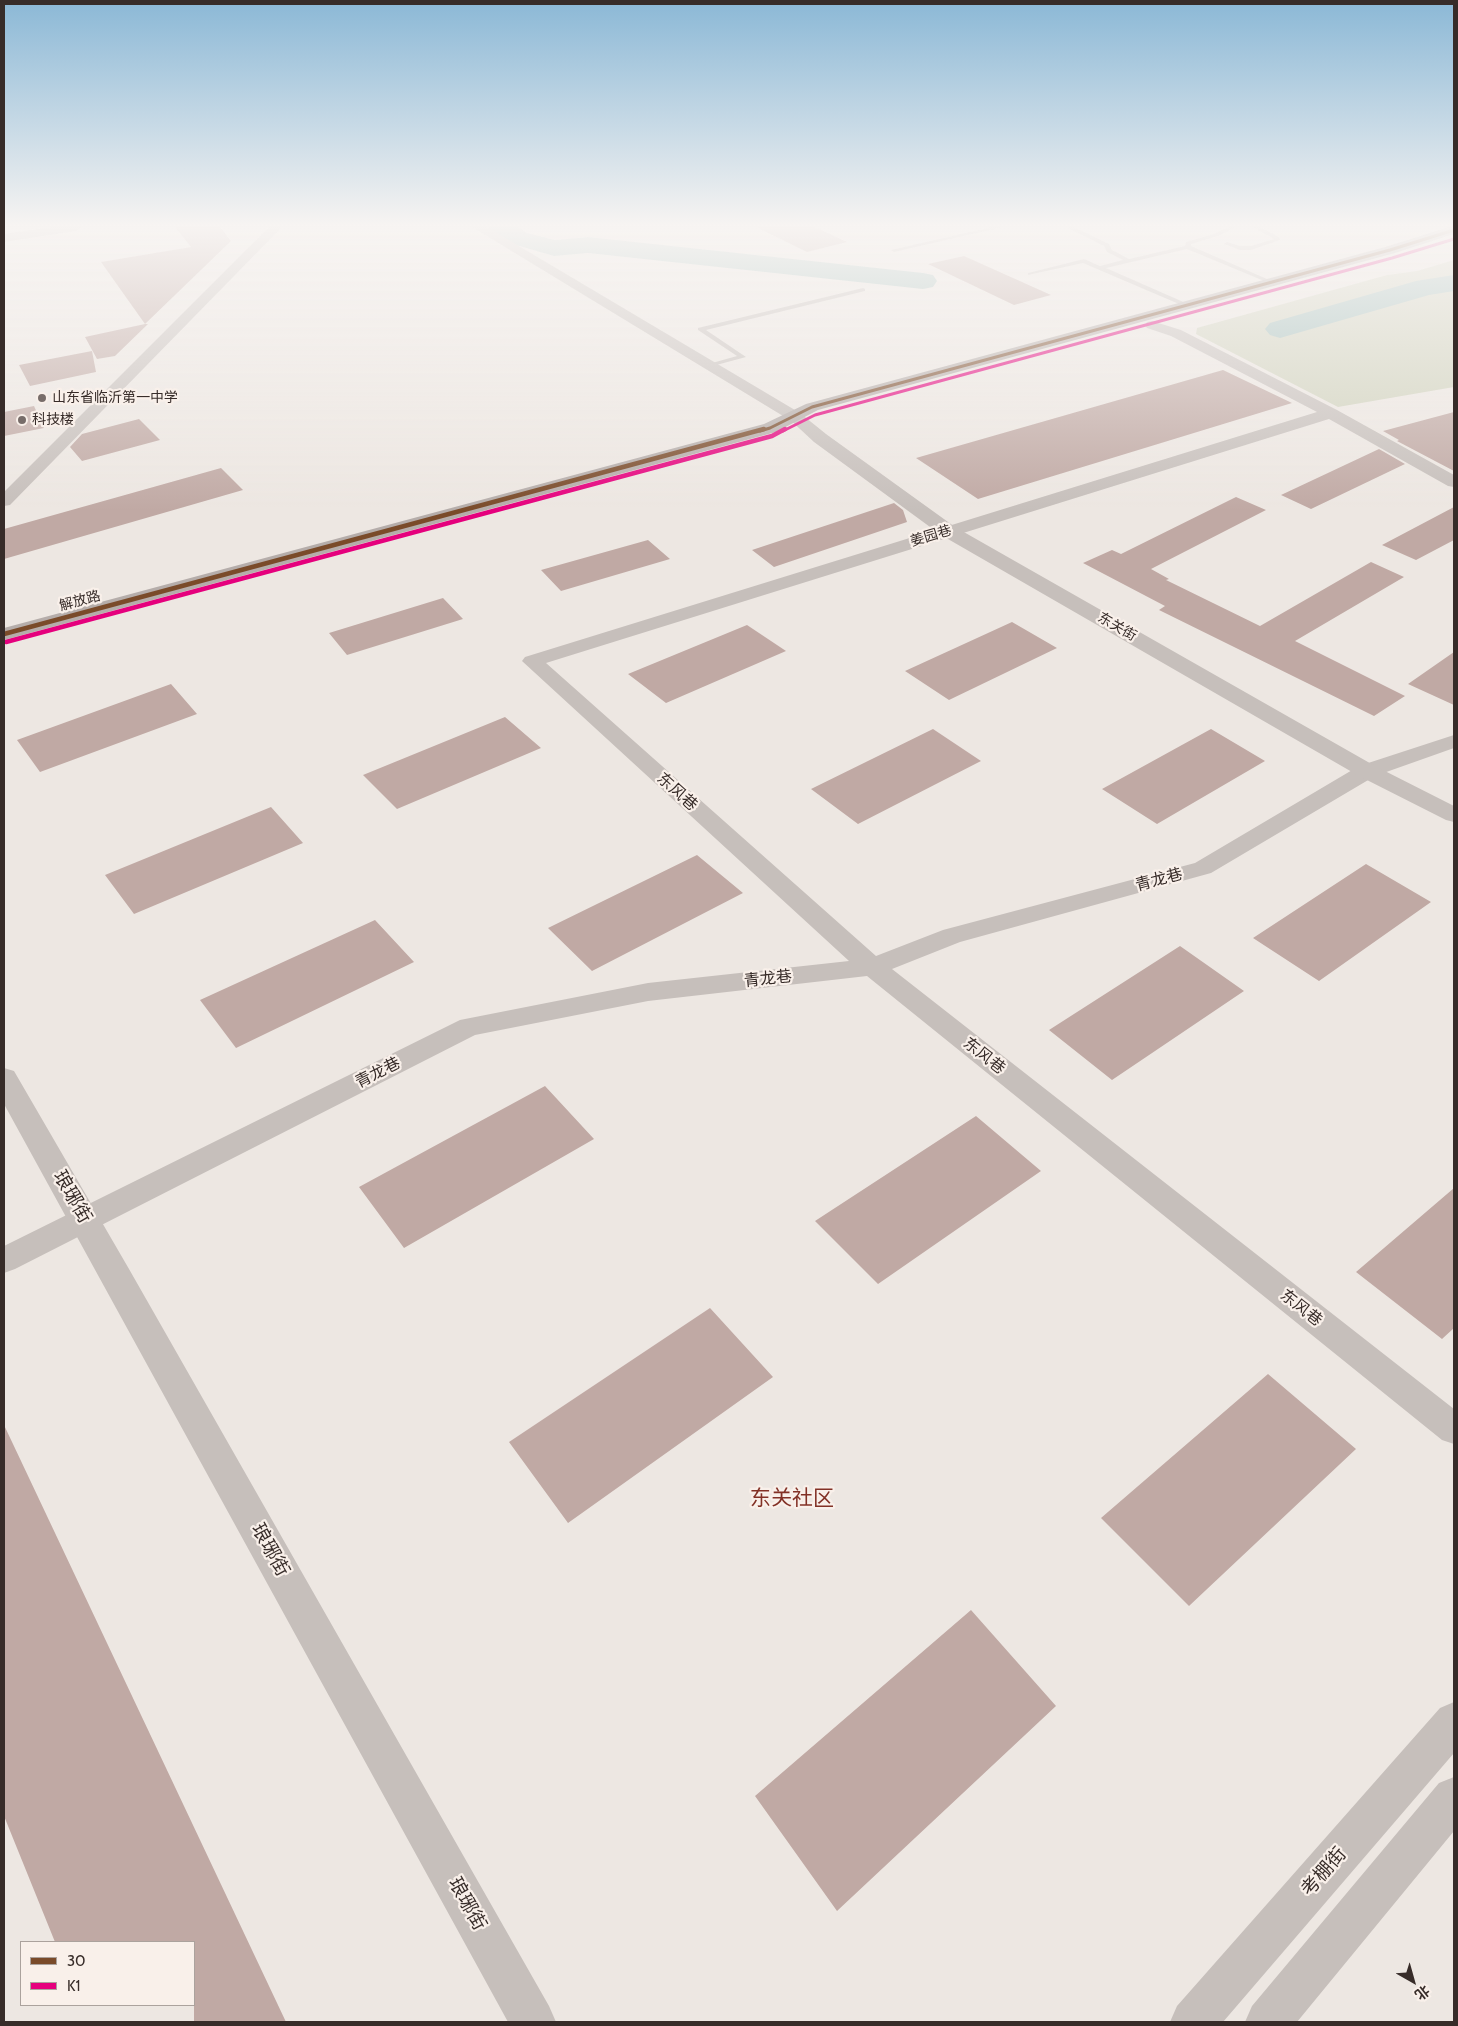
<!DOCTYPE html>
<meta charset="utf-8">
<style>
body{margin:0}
#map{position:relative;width:1458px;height:2026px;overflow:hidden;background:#ede7e2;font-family:Cabin,"Noto Sans SC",sans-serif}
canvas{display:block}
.frame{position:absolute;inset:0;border:5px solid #372c29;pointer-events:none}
.legend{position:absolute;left:20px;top:1941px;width:175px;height:65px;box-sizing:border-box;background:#f9f0ea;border:1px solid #aba29d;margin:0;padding:6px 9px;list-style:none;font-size:15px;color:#372c29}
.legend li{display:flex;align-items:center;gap:10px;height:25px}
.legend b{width:25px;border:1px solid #aba29d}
.north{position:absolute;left:1388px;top:1956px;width:50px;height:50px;-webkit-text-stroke:4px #f9f0ea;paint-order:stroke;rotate:142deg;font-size:14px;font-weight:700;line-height:20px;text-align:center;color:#372c29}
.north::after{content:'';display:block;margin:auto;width:18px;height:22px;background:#372c29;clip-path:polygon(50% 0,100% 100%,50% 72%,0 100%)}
</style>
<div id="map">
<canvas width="1458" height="2026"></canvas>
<div class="frame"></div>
<ul class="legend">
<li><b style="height:6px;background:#7a4b2a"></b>30</li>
<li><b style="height:6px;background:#e5007d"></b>K1</li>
</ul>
<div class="north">北</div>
</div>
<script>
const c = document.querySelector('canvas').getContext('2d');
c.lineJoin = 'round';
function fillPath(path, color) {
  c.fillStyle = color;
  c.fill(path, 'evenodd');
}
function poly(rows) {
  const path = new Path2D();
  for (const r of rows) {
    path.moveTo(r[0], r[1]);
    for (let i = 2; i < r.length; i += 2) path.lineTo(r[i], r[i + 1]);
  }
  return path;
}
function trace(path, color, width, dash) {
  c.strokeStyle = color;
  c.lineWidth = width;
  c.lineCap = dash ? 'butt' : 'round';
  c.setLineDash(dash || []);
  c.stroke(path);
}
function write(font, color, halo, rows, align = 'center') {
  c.font = font + ' Cabin,"Noto Sans SC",sans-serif';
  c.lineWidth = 4.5;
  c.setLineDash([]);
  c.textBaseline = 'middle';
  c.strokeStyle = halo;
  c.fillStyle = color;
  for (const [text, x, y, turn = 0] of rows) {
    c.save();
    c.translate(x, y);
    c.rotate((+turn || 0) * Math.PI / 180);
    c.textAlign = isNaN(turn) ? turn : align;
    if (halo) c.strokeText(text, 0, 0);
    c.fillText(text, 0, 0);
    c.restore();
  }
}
const green = poly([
 [1454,260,1454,387,1338,407,1196,334,1197,328,1387,275,1417,271]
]);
const river = poly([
 [488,227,518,227,527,233,555,240,588,237,923,273,933,275,937,281,933,287,923,289,588,253,554,256,509,243,492,232,488,227],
 [1454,275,1454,291,1429,295,1280,338,1270,335,1265,329,1270,323,1416,281,1454,275]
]);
const building = poly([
 [175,227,220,227,231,241,145,324,148,324,115,356,97,359,85,337,145,324,101,262,191,247],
 [756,227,815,227,847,242,807,252],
 [964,256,1051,295,1014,305,928,264],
 [92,351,96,372,30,386,19,365],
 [1223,370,1292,403,978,499,916,458],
 [34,406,44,428,4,436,4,412],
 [1454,412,1454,471,1397,441,1399,440,1383,431],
 [139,419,160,440,82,461,70,447,82,434],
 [1379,449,1405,464,1311,509,1281,495],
 [221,468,243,490,4,559,4,529],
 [1236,497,1266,510,1151,569,1169,579,1166,580,1260,626,1371,562,1404,577,1295,641,1405,696,1374,716,1159,610,1165,606,1083,563,1112,550,1121,554],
 [894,503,903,510,907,522,774,567,752,550],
 [1454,507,1454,540,1416,560,1382,545],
 [648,540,670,559,561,591,541,570],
 [443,598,463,619,347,655,329,633],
 [1012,622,1057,648,949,700,905,671],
 [747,625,786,651,666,703,628,674],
 [1454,652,1454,705,1408,684],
 [171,684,197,714,40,772,17,740],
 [505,717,541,748,397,809,363,775],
 [933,729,981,761,858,824,811,789],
 [1211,729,1265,761,1157,824,1102,789],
 [271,807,303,843,134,914,105,875],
 [697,855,743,893,592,971,548,928],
 [1366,864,1431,902,1319,981,1253,938],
 [375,920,414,962,236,1048,200,1000],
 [1180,946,1244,991,1112,1080,1049,1030],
 [545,1086,594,1139,404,1248,359,1187],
 [976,1116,1041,1171,878,1284,815,1221],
 [1454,1188,1454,1328,1442,1339,1356,1272],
 [710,1308,773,1377,568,1523,509,1442],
 [1268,1374,1356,1449,1189,1606,1101,1518],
 [4,1425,286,2022,194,2022,194,1942,55,1942,4,1816],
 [971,1610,1056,1706,837,1911,755,1796]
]);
const service = poly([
 [992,227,1003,227,894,252,891,250,992,227],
 [1066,227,1074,227,1109,244,1112,250,1129,259,1185,246,1186,242,1214,234,1228,227,1236,227,1218,236,1191,244,1191,246,1274,282,1269,283,1187,249,1106,268,1188,304,1189,305,1186,307,1083,263,1028,275,1028,273,1084,259,1100,266,1123,260,1107,252,1104,246,1066,227],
 [1253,227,1260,227,1279,237,1280,240,1251,250,1240,250,1224,244,1227,242,1240,246,1251,246,1274,239,1253,227],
 [863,288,865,289,865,291,706,330,746,357,709,367,705,365,737,356,698,330,698,328,863,288]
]);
const minor = poly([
 [52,227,82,227,76,231,4,242,4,234,52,227],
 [269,227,282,227,10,505,4,506,4,492,269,227],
 [472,227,487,227,800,413,802,416,800,419,794,421,788,419,472,227],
 [1152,321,1181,330,1337,410,1454,475,1454,487,1448,486,1329,419,546,663,876,956,943,930,1195,863,1359,766,1454,735,1454,748,1375,776,1211,873,960,942,892,969,1454,1409,1454,1444,1442,1440,867,976,648,1001,475,1035,15,1269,4,1273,4,1246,460,1020,648,983,849,961,522,661,525,657,1317,412,1171,336,1147,328,1145,325,1147,322,1152,321]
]);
const tertiary = poly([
 [794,411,800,413,826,434,955,527,1375,766,1454,806,1454,822,1446,820,1359,776,941,535,814,442,786,416,788,413,794,411],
 [4,1068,14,1071,129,1269,549,2006,556,2022,508,2022,4,1104,4,1068],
 [1454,1702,1454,1753,1223,2022,1170,2022,1177,2006,1440,1708,1454,1702],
 [1454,1777,1454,1831,1297,2022,1245,2022,1252,2006,1439,1783,1454,1777]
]);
const primary = poly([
 [1449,227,1454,227,1454,234,1395,253,818,410,776,432,4,640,4,628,764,424,806,404,1385,247,1449,227]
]);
const bus1Far1 = poly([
 [760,431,770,428,812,407,1390,250,1454,230]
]);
const bus1 = poly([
 [4,634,764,429]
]);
const bus2Far1 = poly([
 [783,431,815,415,1392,258,1454,239]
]);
const bus2 = poly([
 [6,642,772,436,785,429]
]);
const markers = [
 [42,398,5,"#776d6a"],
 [22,420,5,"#776d6a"]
];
const farPoinames = [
 ["山东省临沂第一中学",52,398],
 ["科技楼",32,420]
];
const farStreetnames = [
 ["姜园巷",931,536,-17],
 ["解放路",80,601,-15],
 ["东关街",1117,627,30]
];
const streetNames = [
 ["东风巷",677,792,42],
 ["青龙巷",1159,880,-15],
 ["青龙巷",768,979,-6],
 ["东风巷",984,1056,38],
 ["青龙巷",378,1073,-27],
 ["东风巷",1301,1308,38]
];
const nearStreetnames = [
 ["琅琊街",72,1197,60],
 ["琅琊街",270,1550,61],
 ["考棚街",1324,1872,-49],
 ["琅琊街",467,1904,61]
];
const nearNeighbourhoodnames = [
 ["东关社区",792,1499]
];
fillPath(green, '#d0d2bd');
fillPath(river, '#9fbebb');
fillPath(building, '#c0a9a4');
fillPath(service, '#c6bfbb');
fillPath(minor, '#c6bfbb');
fillPath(tertiary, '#c6bfbb');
fillPath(primary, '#b5adaa');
trace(bus1Far1, '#7a4b2a', 3);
trace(bus1, '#7a4b2a', 4.5);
trace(bus2Far1, '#e5007d', 3);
trace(bus2, '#e5007d', 4.5);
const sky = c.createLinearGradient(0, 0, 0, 511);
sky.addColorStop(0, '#8bb8d6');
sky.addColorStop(0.44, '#f7f4f2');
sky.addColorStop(1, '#f7f4f200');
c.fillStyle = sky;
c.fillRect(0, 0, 1458, 511);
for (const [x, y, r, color] of markers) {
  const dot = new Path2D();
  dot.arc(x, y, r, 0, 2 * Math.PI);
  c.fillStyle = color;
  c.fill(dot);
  trace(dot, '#f9f0ea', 2);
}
write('14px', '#372c29', '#f9f0ea', farPoinames, 'left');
write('14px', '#372c29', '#f9f0ea', farStreetnames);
write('16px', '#372c29', '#f9f0ea', streetNames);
write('19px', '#372c29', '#f9f0ea', nearStreetnames);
write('21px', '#823126', '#f9f0ea', nearNeighbourhoodnames);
</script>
